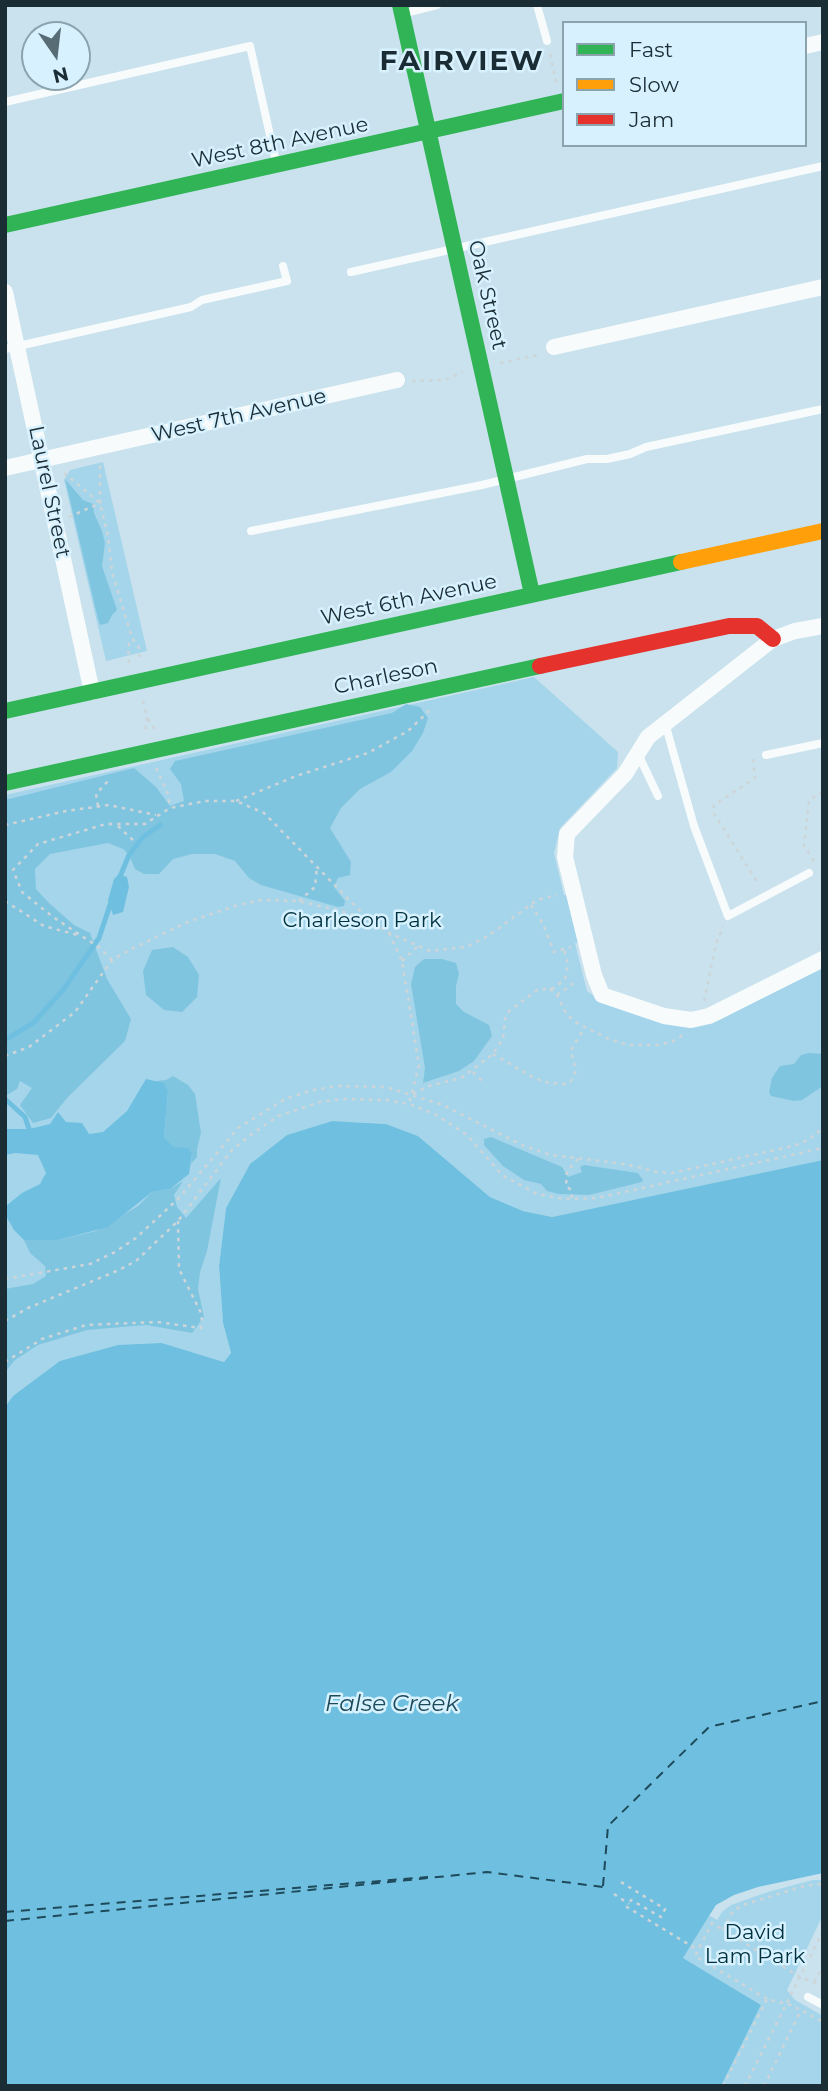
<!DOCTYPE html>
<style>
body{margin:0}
#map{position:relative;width:828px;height:2091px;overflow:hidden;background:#c9e2ed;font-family:Montserrat,sans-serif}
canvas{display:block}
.frame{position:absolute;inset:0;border:7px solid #1a2c34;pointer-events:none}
.legend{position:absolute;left:562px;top:21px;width:245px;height:126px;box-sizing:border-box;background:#d7f2fe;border:2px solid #8ba3ad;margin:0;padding:9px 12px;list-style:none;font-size:21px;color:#1a2c34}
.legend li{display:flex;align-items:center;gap:14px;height:35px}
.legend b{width:35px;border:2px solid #8ba3ad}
.north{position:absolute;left:21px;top:21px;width:70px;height:70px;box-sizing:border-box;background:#d7f2fe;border:2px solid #8ba3ad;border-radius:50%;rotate:166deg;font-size:19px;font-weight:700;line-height:28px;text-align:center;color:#1a2c34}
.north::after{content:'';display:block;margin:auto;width:24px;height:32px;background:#576c75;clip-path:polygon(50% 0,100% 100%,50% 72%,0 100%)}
</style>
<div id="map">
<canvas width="828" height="2091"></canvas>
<div class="frame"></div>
<ul class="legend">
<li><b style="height:9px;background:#30b455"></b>Fast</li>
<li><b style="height:9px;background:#ff9f0a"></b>Slow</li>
<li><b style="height:9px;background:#e5322d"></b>Jam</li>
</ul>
<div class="north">N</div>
</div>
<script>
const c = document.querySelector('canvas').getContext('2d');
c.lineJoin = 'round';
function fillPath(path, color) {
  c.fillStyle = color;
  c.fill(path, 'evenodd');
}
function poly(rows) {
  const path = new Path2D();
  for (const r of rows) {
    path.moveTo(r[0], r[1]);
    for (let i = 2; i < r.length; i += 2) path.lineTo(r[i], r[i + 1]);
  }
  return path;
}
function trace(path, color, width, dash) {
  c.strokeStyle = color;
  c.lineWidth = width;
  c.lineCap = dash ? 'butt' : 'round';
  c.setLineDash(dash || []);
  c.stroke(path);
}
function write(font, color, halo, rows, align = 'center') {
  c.font = font + ' Montserrat,sans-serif';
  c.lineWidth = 5;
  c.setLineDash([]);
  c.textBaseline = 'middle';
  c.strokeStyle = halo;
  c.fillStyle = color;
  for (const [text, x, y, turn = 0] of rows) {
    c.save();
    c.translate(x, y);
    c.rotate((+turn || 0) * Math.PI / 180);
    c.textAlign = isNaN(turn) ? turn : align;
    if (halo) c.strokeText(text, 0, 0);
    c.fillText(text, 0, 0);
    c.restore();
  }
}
const green = poly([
 [103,462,147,651,106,661,64,480,70,470],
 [534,677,618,752,617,768,560,828,554,853,564,895,567,895,580,942,575,943,587,991,596,997,702,1024,720,1020,823,965,823,1160,552,1217,523,1211,490,1197,418,1136,386,1124,332,1121,287,1135,250,1164,226,1208,219,1266,223,1323,231,1353,224,1362,162,1343,13,1396,5,1407,5,795],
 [823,1877,823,1915,787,1990,795,2000,823,2016,823,2086,721,2086,761,2005,683,1958,709,1916,729,1902]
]);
const forest = poly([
 [65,479,83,500,93,504,94,513,102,531,105,543,102,566,117,610,112,615,108,623,100,625,98,619],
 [406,704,420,707,428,718,423,733,412,751,391,772,360,789,341,808,330,828,351,862,350,875,338,878,334,887,345,901,344,906,338,907,261,885,249,878,235,861,215,854,192,854,173,859,159,874,144,874,135,869,129,855,123,849,108,843,50,854,35,869,36,889,50,904,74,925,90,933,107,979,131,1019,125,1041,67,1098,51,1118,33,1123,20,1105,32,1088,20,1081,17,1089,7,1095,5,1102,5,800,134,768,156,787,170,806,184,801,181,784,170,769,175,761,392,713],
 [173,947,188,957,199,975,197,997,182,1012,164,1010,146,995,143,971,152,950],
 [424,959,442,959,456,963,459,974,456,986,456,1004,464,1012,489,1025,492,1036,474,1061,459,1071,423,1083,425,1068,411,984,415,967],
 [809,1053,823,1054,823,1086,802,1100,794,1101,771,1096,769,1092,772,1078,780,1066,794,1064,801,1055],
 [173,1076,188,1085,195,1094,201,1133,197,1149,197,1157,191,1164,192,1154,174,1147,164,1137,168,1091,156,1081,166,1080],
 [491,1137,562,1167,568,1177,582,1172,580,1167,584,1165,638,1173,643,1180,642,1182,589,1195,559,1194,547,1191,541,1184,524,1180,503,1166,484,1145,484,1139],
 [221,1178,207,1251,200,1272,198,1289,204,1317,192,1333,146,1325,87,1330,38,1345,15,1360,5,1372,5,1289,33,1284,46,1276,45,1266,30,1253,24,1240,58,1240,96,1231,138,1206,152,1192,170,1189,183,1181,174,1195,177,1207,186,1218]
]);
const water = poly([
 [119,874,127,877,129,887,123,912,113,915,108,900,114,879],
 [146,1079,164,1083,168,1091,164,1137,174,1147,188,1148,192,1154,189,1174,170,1189,152,1192,108,1227,58,1240,24,1240,14,1230,6,1216,6,1206,22,1193,40,1184,46,1173,38,1155,15,1153,5,1155,5,1129,29,1129,50,1124,58,1112,66,1122,82,1123,89,1134,103,1132,127,1111],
 [332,1121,386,1124,418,1136,490,1197,523,1211,552,1217,823,1160,823,1877,729,1902,714,1919,709,1916,683,1958,761,2005,721,2086,5,2086,5,1407,13,1396,60,1361,118,1345,162,1343,224,1362,231,1353,223,1323,219,1266,226,1208,250,1164,287,1135]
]);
const pier = poly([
 [823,1873,823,1880,813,1880,768,1892,731,1905,722,1912,717,1920,709,1916,716,1905,734,1895,758,1887]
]);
const stream = poly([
 [119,879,129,855,143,837,160,825],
 [5,1040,33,1023,63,990,99,938,111,902],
 [5,1099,25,1117,29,1129]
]);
const ferry = poly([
 [603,1886,608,1826,709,1727,823,1701],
 [5,1912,428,1877],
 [5,1921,487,1872,603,1887]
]);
const path = poly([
 [550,54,556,82],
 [500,363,538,355],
 [412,381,445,380,463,372],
 [64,473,100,503,108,536,112,572,132,638,139,648,140,660],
 [69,517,100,503,100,464],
 [129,663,128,647,131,639],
 [143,701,147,718,145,732],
 [148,719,156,731],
 [753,759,755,778,714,805,713,812,759,885],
 [156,768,168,794,170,808],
 [236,801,296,776,368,753,408,731,430,710],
 [98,806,96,794,109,780],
 [5,825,66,811,109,805,156,815],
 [118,826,136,843],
 [814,861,804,846,809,800,823,792],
 [5,901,44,926,81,936],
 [299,901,315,887,317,866],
 [531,905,543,924,554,952,571,947],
 [389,933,402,961,419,1065,409,1104],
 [112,960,100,948,53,917,22,892,13,870,38,844,106,824,145,824,170,808,205,801,236,801,264,813,368,919],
 [402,961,417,947],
 [550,989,557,995,567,1015,577,1023,609,1039,628,1045,660,1045,676,1040,683,1035],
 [557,995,577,981],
 [704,1001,716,944,723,926],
 [493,1054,534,1078,549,1083,564,1084,571,1081,576,1071,571,1050,585,1027],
 [5,1056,29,1047,75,1012,112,960,131,949,188,922,238,905,262,900,298,901,333,909,368,919,389,933,430,951,466,947,488,936,537,900,557,895],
 [473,1072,483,1082],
 [413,1094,429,1086,461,1078,493,1054,503,1038,505,1019,509,1011,537,990,554,988,565,979,568,965,564,949],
 [572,1198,571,1190,566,1186,567,1171,578,1159],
 [5,1279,90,1264,115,1252,136,1238,178,1199,238,1128,285,1099,313,1090,338,1086,386,1087,443,1105,524,1146,551,1155,625,1164,657,1172,672,1173,793,1146,808,1140,823,1128],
 [5,1321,28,1308,119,1270,136,1261,178,1221,232,1150,249,1136,278,1116,320,1102,342,1099,386,1100,409,1104,435,1114,467,1135,502,1175,537,1194,564,1199,597,1198,823,1148],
 [5,1362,42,1339,86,1325,157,1322,201,1328,202,1315,179,1269,178,1221],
 [621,1882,665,1909,661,1917,631,1900,627,1907,698,1950],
 [614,1894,629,1904],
 [723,1930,732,1913,740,1906,804,1886,823,1884],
 [814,1982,823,1966],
 [767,1999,695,1956,712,1923,800,1977,823,1986],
 [723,2086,767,1999,791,2005,823,2022],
 [745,2086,823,1931],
 [764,2086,801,2010]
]);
const lane = poly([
 [537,5,547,41],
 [405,13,437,5],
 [5,102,250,46,276,162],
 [351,272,823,166],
 [5,349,191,307,202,300,287,281,283,266],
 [251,531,482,485,587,459,607,459,630,454,646,447,823,409],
 [665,723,694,826,728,916,809,873],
 [638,754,658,796],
 [766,755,823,743],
 [808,1997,823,2005]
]);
const street = poly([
 [805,46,823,42],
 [5,292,92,692],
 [554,347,823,287],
 [5,468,397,380],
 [823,626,795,631,773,639,648,737,625,774,567,834,565,857,594,975,602,995,664,1016,691,1020,709,1016,823,959]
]);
const fast = poly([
 [400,5,532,594],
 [5,225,564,101],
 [5,711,681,562],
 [5,783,540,666]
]);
const slow = poly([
 [681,562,823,531]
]);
const jam = poly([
 [540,666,729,626,757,626,773,639]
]);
const streetNames = [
 ["West 8th Avenue",280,143,-12],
 ["Oak Street",487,295,77],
 ["West 7th Avenue",239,416,-13],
 ["Laurel Street",49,492,78],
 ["West 6th Avenue",409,600,-12],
 ["Charleson",386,677,-12]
];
const parkNames = [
 ["Charleson Park",362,921],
 ["David",755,1933],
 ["Lam Park",755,1957]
];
const waterNames = [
 ["False Creek",392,1704]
];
const districtNames = [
 ["FAIRVIEW",462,62]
];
fillPath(green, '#a5d5ea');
fillPath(forest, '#80c5e0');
fillPath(water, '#6fc0e0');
fillPath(pier, '#c9e2ed');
trace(stream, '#6fc0e0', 5);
trace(ferry, '#1e4a5b', 2, [9, 7]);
trace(path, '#cdd5d9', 2.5, [3.5, 5]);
trace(lane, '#f7fbfc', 8);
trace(street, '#f7fbfc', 16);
trace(fast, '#30b455', 16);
trace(slow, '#ff9f0a', 16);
trace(jam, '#e5322d', 16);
write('21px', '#1a2c34', '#d7f2fe', streetNames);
write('21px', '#003141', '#d7f2fe', parkNames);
write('italic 23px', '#1e4a5b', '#d7f2fe', waterNames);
c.letterSpacing = '2px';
write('bold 28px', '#1a2c34', '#d7f2fe', districtNames);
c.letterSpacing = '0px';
</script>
